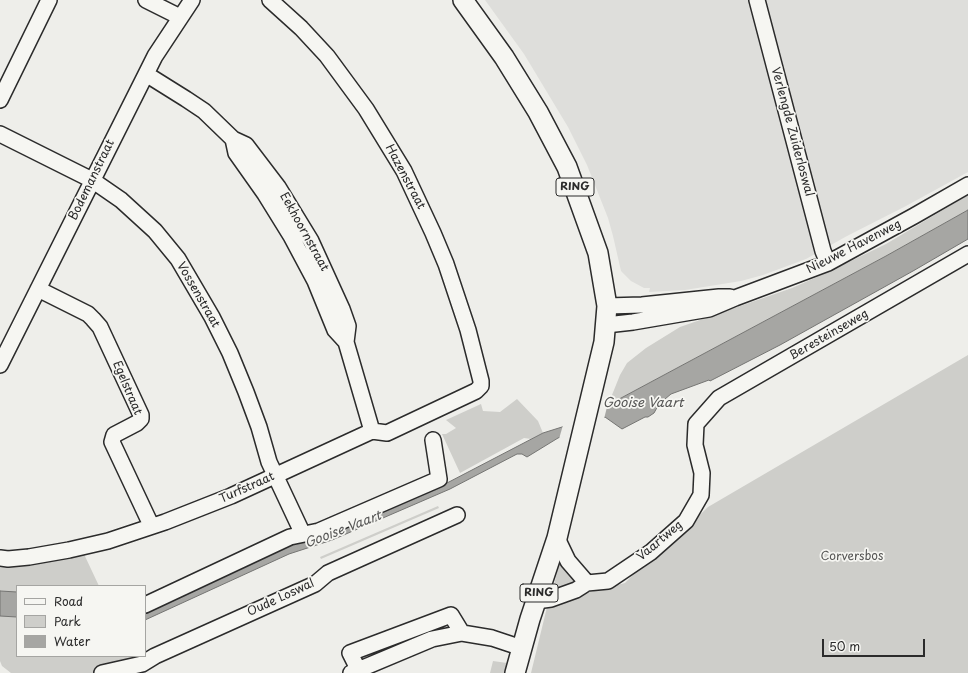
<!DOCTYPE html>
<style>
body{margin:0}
#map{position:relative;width:968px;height:673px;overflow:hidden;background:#eeeeea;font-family:"Playpen Sans",sans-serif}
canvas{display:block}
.legend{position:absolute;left:16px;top:585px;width:130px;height:72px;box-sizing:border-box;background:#f6f6f2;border:1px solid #a5a5a2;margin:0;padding:5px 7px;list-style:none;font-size:12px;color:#2b2b2b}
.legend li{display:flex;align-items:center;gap:8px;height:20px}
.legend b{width:20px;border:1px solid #a5a5a2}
.scale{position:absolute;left:822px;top:639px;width:103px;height:18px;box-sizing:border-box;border:2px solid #2b2b2b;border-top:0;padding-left:5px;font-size:12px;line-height:14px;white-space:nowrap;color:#2b2b2b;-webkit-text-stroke:3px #f6f6f2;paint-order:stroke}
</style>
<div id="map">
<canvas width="968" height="673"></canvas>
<ul class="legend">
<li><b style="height:5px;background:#f6f6f2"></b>Road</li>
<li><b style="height:11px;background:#cececa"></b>Park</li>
<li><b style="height:11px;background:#a6a6a3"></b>Water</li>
</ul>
<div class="scale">50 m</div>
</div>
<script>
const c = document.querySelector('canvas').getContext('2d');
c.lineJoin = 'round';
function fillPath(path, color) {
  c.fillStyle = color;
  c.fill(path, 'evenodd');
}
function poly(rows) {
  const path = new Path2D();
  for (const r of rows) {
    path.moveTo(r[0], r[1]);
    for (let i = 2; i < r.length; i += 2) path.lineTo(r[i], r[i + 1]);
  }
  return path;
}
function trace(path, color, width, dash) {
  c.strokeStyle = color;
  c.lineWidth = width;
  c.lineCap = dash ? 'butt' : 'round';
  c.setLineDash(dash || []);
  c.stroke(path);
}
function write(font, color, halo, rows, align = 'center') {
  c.font = font + ' "Playpen Sans",sans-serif';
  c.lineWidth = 3.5;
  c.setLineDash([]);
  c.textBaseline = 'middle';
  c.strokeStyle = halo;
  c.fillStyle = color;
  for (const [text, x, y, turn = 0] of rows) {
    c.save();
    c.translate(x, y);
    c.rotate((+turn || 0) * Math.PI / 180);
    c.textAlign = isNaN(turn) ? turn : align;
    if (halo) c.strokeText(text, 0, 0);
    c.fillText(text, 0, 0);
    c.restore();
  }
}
const built = poly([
 [485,0,968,0,968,172,906,206,847,236,806,259,763,275,741,281,685,290,649,292,650,288,644,288,631,281,621,271,613,236,608,218,587,165,568,127,524,54]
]);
const green = poly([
 [968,195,968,210,886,256,608,405,620,375,627,363,646,348,680,327,792,288,826,273,886,244],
 [968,355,968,673,531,673,547,607,579,595,625,583,652,555,677,537,708,507],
 [517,399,538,421,543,433,531,439,524,438,460,473,442,434,446,434,456,428,446,420,481,404,483,411,500,412],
 [438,506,439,508,321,559,320,557],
 [83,552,99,586,17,586,17,656,145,656,145,651,155,663,127,673,11,673,2,666,0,661,0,567],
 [560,563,562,564,580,581,555,590,553,589,559,564],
 [493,661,507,663,504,673,490,673]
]);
const water = poly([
 [968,210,968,239,913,271,780,345,710,381,709,380,671,394,659,404,654,413,648,417,645,417,622,429,605,417,558,438,527,457,522,454,517,454,450,489,332,540,289,554,145,620,145,612,288,546,330,534,447,483,543,433,562,427,608,405,886,256,968,210],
 [0,591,17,592,17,617,0,616,0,591]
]);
const pier = poly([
 [608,403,604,419,559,439,563,425]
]);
const minor = poly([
 [146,0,180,17],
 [757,0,823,251,828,263],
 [146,74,186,99,204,111,233,139,246,145,278,187,311,241,342,309,348,326,346,342,372,431],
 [0,100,49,0],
 [0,134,92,180,121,200,155,231,178,259,212,317,230,353,246,392,259,427,269,462,300,528,301,534],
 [233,139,236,153,265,194,291,236,315,281,335,330,346,342],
 [38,289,88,314,93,319,100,327,141,415,141,419,137,423,114,435,112,442,151,525],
 [607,306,642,305,719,297,730,297],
 [606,325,633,322,709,309,735,298,828,263,914,216,968,185],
 [0,365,146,74,155,56,192,0],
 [557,538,568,561,587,583],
 [0,558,8,559,29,557,69,550,108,541,165,522,231,496,372,431,387,433,476,391,481,386,481,381,468,330,446,264,433,233,404,171,366,109,327,56,301,28,270,0],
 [536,601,551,599,576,590,587,583,608,581,651,552,686,521,701,495,702,473,695,445,696,424,719,398,968,254],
 [145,605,290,537,319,531,439,479,433,440],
 [358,669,350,653,451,615,462,633],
 [102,673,142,664,155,656,315,584,328,573,457,515],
 [351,673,432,639,462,633,492,638,522,648]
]);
const major = poly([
 [463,0,504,57,538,112,567,167,598,253,607,306,604,342,557,538,530,619,515,673]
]);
const shields = [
 [575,187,38],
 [539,593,38]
];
const shieldNames = [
 ["RING",575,187],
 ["RING",539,593]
];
const streetNames = [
 ["Verlengde Zuiderloswal",792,132,75],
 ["Hazenstraat",405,177,62],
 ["Bodemanstraat",92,180,-64],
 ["Eekhoornstraat",304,232,61],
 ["Nieuwe Havenweg",854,247,-27],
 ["Vossenstraat",198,295,60],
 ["Beresteinseweg",829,335,-30],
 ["Egelstraat",127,388,67],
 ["Turfstraat",247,488,-24],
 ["Vaartweg",660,541,-40],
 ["Oude Loswal",281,598,-25]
];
const parkNames = [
 ["Corversbos",852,557]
];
const waterNames = [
 ["Gooise Vaart",643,403],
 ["Gooise Vaart",343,530,-21]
];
fillPath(built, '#dededb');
fillPath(green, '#cececa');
fillPath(water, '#a6a6a3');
trace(water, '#757573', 1);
fillPath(pier, '#eeeeea');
trace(minor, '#2b2b2b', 18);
trace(major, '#2b2b2b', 22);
trace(minor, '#f6f6f2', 15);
trace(major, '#f6f6f2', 19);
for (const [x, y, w] of shields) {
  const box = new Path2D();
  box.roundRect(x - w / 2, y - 9, w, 18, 3);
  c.fillStyle = '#f6f6f2';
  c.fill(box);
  trace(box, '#2b2b2b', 1);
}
write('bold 11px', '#2b2b2b', null, shieldNames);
write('12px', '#2b2b2b', '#f6f6f2', streetNames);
write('12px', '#545453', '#f6f6f2', parkNames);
write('italic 13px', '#565655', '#f6f6f2', waterNames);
</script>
